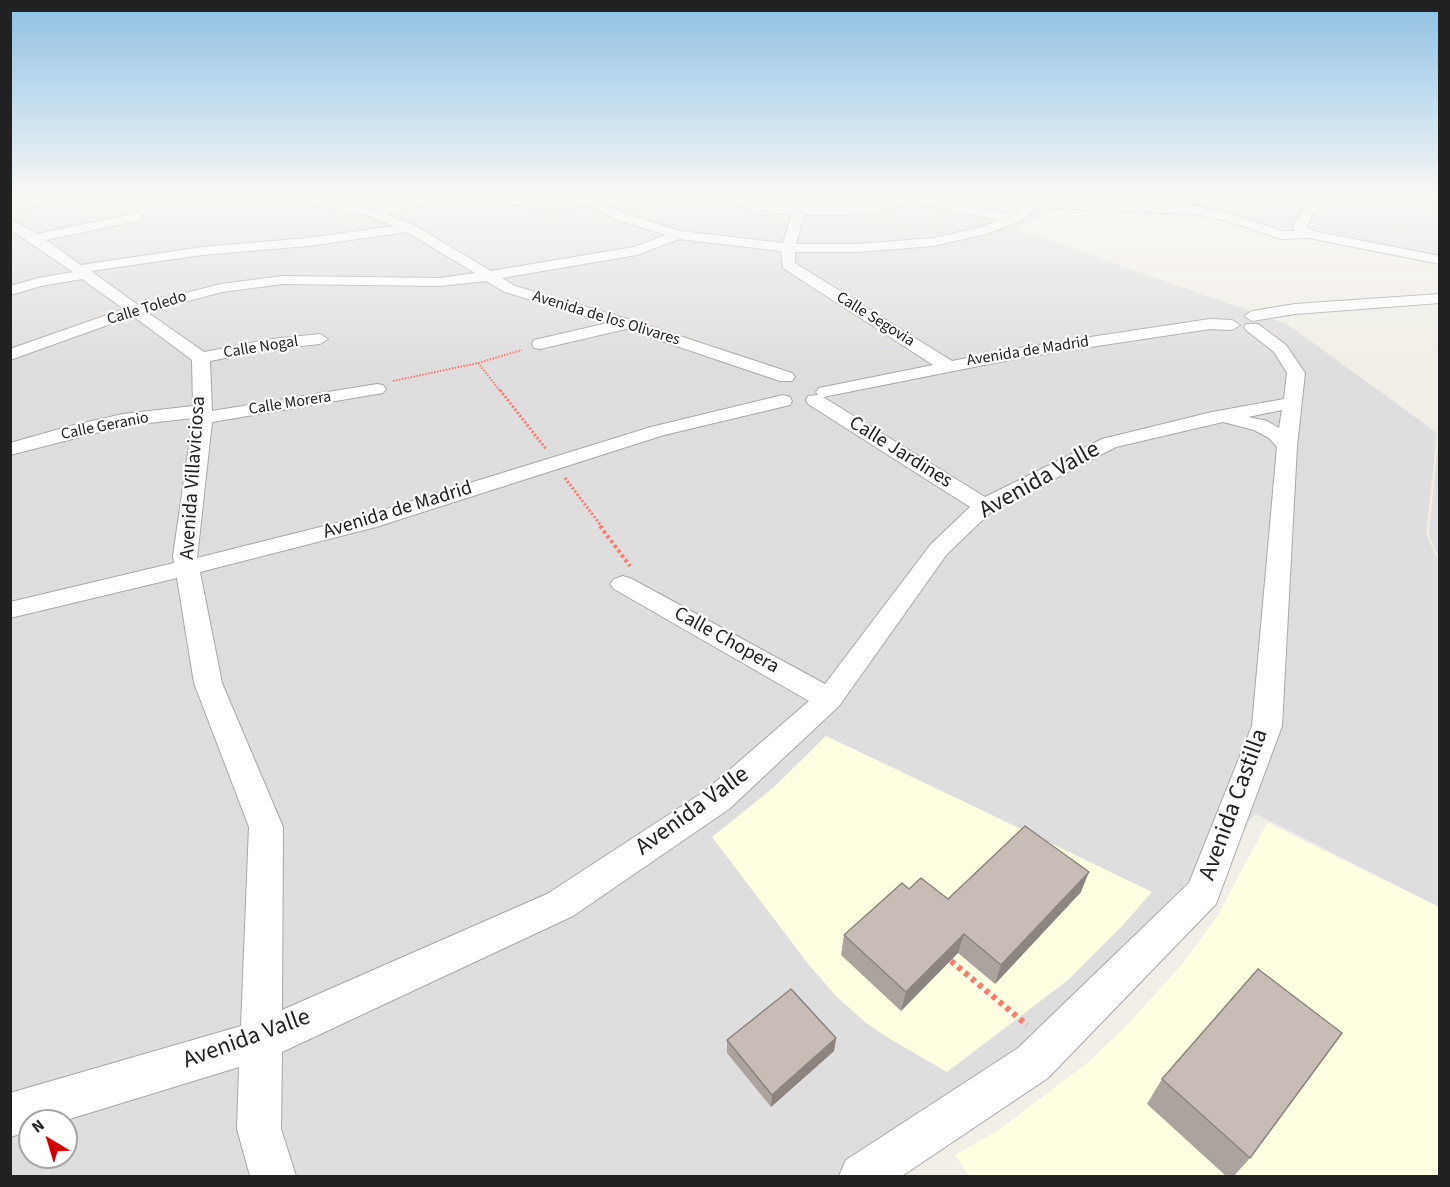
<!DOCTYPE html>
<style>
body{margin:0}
#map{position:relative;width:1450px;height:1187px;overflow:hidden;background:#f1eee7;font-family:"Source Sans 3",sans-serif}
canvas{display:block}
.frame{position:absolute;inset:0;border:12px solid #212121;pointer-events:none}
.north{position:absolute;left:18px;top:1109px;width:60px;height:60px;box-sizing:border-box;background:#fff;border:2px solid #a6a6a6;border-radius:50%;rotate:322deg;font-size:16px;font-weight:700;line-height:24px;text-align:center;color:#212121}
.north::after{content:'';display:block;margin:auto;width:21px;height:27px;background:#d20003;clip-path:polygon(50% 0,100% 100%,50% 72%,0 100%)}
</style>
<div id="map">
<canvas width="1450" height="1187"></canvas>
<div class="frame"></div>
<div class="north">N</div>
</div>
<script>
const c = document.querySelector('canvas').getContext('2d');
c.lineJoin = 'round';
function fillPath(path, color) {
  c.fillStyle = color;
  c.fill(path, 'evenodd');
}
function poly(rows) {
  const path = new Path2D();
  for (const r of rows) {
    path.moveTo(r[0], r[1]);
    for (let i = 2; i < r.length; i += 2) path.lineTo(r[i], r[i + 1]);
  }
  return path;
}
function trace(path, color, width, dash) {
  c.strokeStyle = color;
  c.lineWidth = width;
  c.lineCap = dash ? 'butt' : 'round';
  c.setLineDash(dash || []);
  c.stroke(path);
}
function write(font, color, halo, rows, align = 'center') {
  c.font = font + ' "Source Sans 3",sans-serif';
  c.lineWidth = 4.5;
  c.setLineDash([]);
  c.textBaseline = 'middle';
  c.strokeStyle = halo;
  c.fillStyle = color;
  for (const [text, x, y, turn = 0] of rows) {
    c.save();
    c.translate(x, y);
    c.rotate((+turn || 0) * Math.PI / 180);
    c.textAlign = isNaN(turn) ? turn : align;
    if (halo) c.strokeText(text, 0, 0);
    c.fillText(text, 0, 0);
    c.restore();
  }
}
const residential = poly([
 [10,198,1439,198,1439,258,1201,214,1059,210,1017,229,1287,324,1437,433,1426,534,1440,564,1439,907,1256,814,892,1176,11,1176],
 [30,1121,66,1121,66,1157,30,1157],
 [1439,435,1439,559,1429,535]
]);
const education = poly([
 [826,736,971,805,1152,892,1121,927,1068,980,947,1072,890,1039,866,1023,836,996,809,965,712,837,773,788],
 [1267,823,1439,907,1439,1176,969,1176,955,1155,997,1131,1090,1061,1130,1022,1183,963,1218,915]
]);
const parking = poly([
 [1411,227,1439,233,1439,257,1393,248]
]);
const pathFar3 = poly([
 [478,363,501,392],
 [393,381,478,363,522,350]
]);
const pathFar2 = poly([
 [500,390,546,449],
 [565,478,602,527]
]);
const pathFar1 = poly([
 [600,526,630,566]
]);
const path = poly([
 [951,961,1027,1025]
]);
const street = poly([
 [38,198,59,198,10,212,10,205,38,198],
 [293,198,317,198,372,209,422,198,445,198,385,214,414,225,491,271,634,247,666,235,615,219,591,205,558,209,526,207,494,198,558,201,587,198,631,198,625,201,605,204,623,213,680,231,783,243,792,214,755,210,718,198,739,198,799,207,846,207,896,198,927,198,1012,215,1030,202,1029,198,1200,207,1235,215,1282,231,1295,231,1293,228,1303,210,1317,198,1330,198,1314,212,1306,227,1313,231,1440,256,1440,264,1309,238,1281,239,1227,221,1200,215,1039,207,1018,222,986,234,933,246,858,252,795,252,795,263,952,361,1024,347,1210,319,1232,320,1240,325,1232,330,1210,329,1024,357,823,397,985,497,1102,439,1212,412,1284,399,1287,373,1274,352,1246,330,1244,327,1246,324,1258,324,1286,345,1305,373,1297,446,1282,726,1216,904,1048,1078,902,1176,839,1176,846,1160,1018,1048,1189,883,1252,726,1277,447,1269,438,1254,430,1223,422,1116,447,992,511,947,554,839,706,729,809,573,916,282,1052,281,1129,296,1176,250,1176,237,1129,239,1067,63,1121,30,1121,30,1131,10,1137,10,1093,241,1026,249,827,194,683,177,578,10,618,10,602,174,563,173,556,193,418,123,426,10,455,10,443,70,426,123,414,193,406,192,360,133,316,10,360,10,349,124,309,82,279,41,286,10,295,10,286,38,278,73,272,10,229,10,219,37,234,137,213,141,214,141,220,46,240,81,265,202,247,308,238,394,226,369,216,299,201,293,198],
 [909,202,1000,220,978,228,933,238,858,244,796,244,804,215,846,215,886,209,909,202],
 [407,232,475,273,440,278,283,276,221,284,138,305,91,271,202,255,308,246,407,232],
 [679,239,781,251,783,268,933,365,819,388,816,392,818,395,808,396,806,400,808,404,970,507,931,544,825,684,632,579,623,576,614,579,610,584,614,589,809,701,705,791,547,894,282,1010,283,827,222,683,200,572,376,527,664,435,790,405,792,401,790,397,783,395,651,427,360,517,197,558,212,422,377,394,383,393,386,389,383,385,377,384,212,411,210,361,272,349,320,344,328,339,320,334,272,339,204,352,147,312,222,292,283,284,440,286,486,281,505,292,608,323,534,340,532,344,534,348,540,349,626,329,780,381,792,381,795,377,792,373,631,320,515,286,502,278,637,255,679,239],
 [1282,410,1279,428,1267,421,1248,417,1282,410],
 [1440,294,1440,303,1295,314,1252,321,1244,316,1252,311,1295,304,1440,294]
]);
const wall = poly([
 [909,889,948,899,1081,892,995,984,958,953,901,1011,841,955,844,935],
 [836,1038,834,1051,771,1107,727,1053,727,1040],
 [1162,1079,1250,1158,1234,1176,1226,1176,1147,1104]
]);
const shadedWall = poly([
 [1089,872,1081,892,995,984,1001,965],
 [964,934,958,953,901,1011,906,992],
 [836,1038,834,1051,771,1107,772,1095]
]);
const building = poly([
 [1025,826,1089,872,1001,965,964,934,906,992,844,935,902,883,909,889,921,878,948,899,1025,826],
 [1258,969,1342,1033,1250,1158,1162,1079,1258,969],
 [791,989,836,1038,772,1095,727,1040,791,989]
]);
const farStreetnames = [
 ["Calle Toledo",147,309,-17],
 ["Avenida de los Olivares",606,319,17],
 ["Calle Segovia",875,320,32],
 ["Calle Nogal",261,348,-9],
 ["Avenida de Madrid",1028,352,-9],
 ["Calle Morera",290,404,-9],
 ["Calle Geranio",105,427,-11]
];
const streetNames = [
 ["Calle Jardines",900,453,32],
 ["Avenida Villaviciosa",194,478,-86],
 ["Avenida de Madrid",398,511,-17],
 ["Calle Chopera",726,641,29]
];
const nearStreetnames = [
 ["Avenida Valle",1040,481,-29],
 ["Avenida Castilla",1235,805,-70],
 ["Avenida Valle",693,812,-36],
 ["Avenida Valle",247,1040,-20]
];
fillPath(residential, '#dfdede');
fillPath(education, '#ffffe3');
fillPath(parking, '#e1e1e1');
trace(street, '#a8a8a8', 2);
trace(pathFar3, '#fe786b', 2, [1.5, 1.5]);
trace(pathFar2, '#fe786b', 3, [2, 2]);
trace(pathFar1, '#fe786b', 4, [3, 3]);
trace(path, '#fe786b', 6, [4.5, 4.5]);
fillPath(street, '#fff');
fillPath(wall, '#aba39d');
fillPath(shadedWall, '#8b847f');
fillPath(building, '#c7bdb6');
trace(building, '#8b847f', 1.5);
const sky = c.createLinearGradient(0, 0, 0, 364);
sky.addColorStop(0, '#8dc1e5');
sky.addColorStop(0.54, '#f9f7f4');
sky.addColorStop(1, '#f9f7f400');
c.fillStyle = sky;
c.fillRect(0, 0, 1450, 364);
write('16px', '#212121', '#fff', farStreetnames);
write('20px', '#212121', '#fff', streetNames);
write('24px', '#212121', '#fff', nearStreetnames);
</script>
